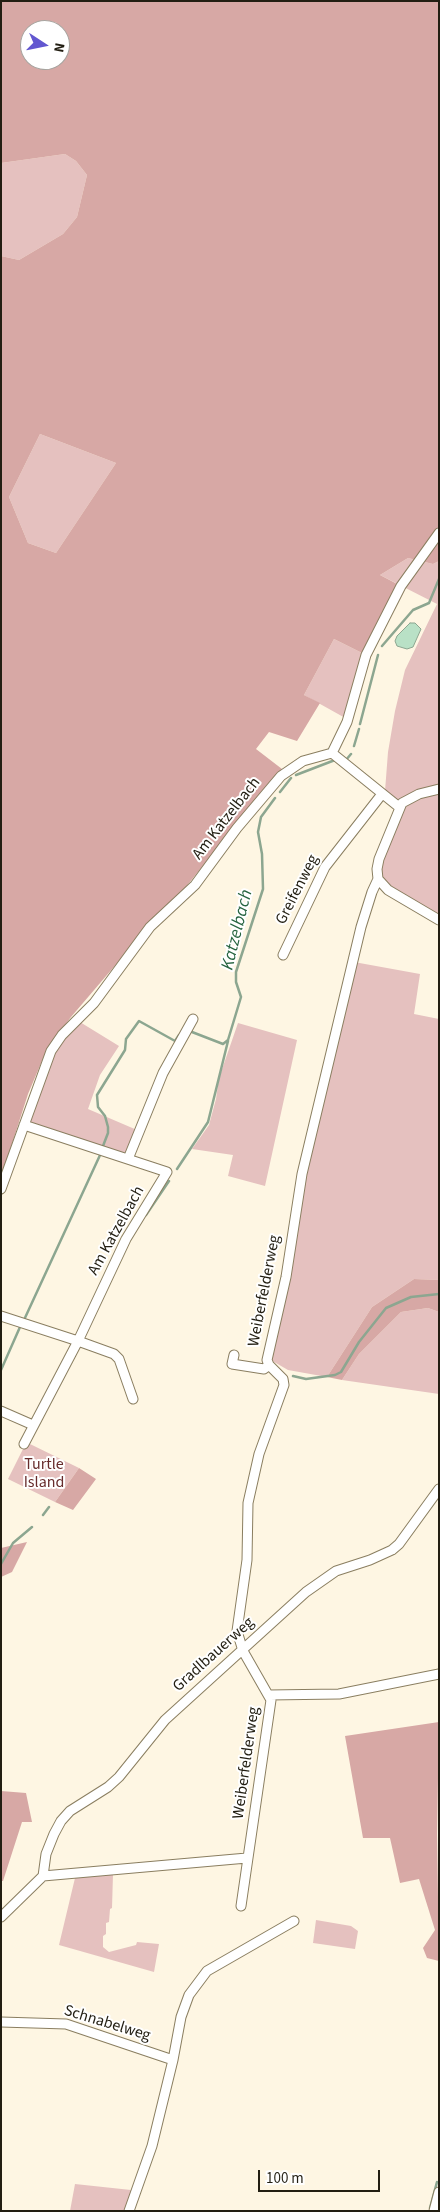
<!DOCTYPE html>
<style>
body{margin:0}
#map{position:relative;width:440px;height:2212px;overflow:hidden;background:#fef6e3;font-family:"Source Sans 3",sans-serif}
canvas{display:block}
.frame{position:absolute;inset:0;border:2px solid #221e12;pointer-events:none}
.north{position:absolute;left:20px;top:20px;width:50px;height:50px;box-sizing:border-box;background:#fff;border:1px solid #a7a5a0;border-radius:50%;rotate:101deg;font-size:14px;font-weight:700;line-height:20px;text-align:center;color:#221e12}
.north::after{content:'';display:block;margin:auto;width:18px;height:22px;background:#6257d0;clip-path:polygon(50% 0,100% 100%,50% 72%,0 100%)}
.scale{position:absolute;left:258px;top:2170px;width:122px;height:22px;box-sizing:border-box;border:2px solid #221e12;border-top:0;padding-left:6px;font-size:15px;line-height:18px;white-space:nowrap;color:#221e12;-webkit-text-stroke:4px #fff;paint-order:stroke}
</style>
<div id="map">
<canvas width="440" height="2212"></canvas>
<div class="frame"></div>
<div class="north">N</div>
<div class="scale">100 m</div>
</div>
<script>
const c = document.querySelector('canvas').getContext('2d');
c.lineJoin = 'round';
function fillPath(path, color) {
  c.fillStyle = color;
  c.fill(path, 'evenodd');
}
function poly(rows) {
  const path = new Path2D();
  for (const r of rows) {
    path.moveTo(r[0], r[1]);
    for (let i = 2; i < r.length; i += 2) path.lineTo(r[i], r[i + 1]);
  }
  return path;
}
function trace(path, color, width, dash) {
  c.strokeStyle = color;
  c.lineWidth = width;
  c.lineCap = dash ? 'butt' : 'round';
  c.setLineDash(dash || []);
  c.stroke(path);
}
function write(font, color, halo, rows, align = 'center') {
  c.font = font + ' "Source Sans 3",sans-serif';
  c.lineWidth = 4;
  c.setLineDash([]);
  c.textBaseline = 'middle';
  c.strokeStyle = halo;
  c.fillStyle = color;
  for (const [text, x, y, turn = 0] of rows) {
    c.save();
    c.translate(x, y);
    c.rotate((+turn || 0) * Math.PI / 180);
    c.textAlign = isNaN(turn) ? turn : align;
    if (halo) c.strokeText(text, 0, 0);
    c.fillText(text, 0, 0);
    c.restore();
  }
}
const green = poly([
 [65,154,76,161,87,175,77,217,63,234,19,260,1,256,1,163],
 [40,434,116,463,56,553,28,543,9,497],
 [408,558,433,564,439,561,439,786,398,802,385,791,388,752,395,711,405,670,437,604,380,575],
 [334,639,366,655,347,719,304,695],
 [439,792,439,917,387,886,382,879,380,871,403,806,419,797],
 [354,962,420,974,414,1014,439,1019,439,1280,414,1279,372,1307,327,1377,288,1370,269,1359,296,1220],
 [75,1019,119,1046,100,1075,88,1109,137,1130,129,1151,121,1153,28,1121,49,1061],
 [238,1023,297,1040,265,1186,228,1176,233,1155,192,1149,209,1125,216,1099,219,1078],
 [428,1308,439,1312,439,1394,342,1380,359,1354,401,1312],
 [30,1444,79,1468,55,1502,8,1479,23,1449],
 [113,1874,112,1908,110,1909,109,1922,106,1923,106,1934,103,1936,103,1947,109,1952,136,1945,137,1942,159,1944,154,1972,59,1945,75,1878],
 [316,1920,351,1926,358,1931,355,1949,313,1943],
 [75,2184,131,2190,125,2211,70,2211]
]);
const forest = poly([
 [1,1,439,1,439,561,433,564,408,558,380,575,401,586,366,655,334,639,304,695,320,703,297,741,269,732,256,749,282,769,258,797,181,893,142,934,71,1017,47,1049,28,1094,1,1178,1,256,19,260,63,234,77,217,87,175,76,161,65,154,1,163],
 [30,30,60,30,60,60,30,60],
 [40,434,116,463,56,553,28,543,9,497],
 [414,1279,439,1280,439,1312,428,1308,401,1312,359,1354,342,1380,327,1377,372,1307],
 [79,1468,96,1479,73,1510,55,1502],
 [27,1542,12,1572,1,1577,1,1548],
 [439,1722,437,1834,439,1961,427,1958,423,1948,435,1930,419,1879,400,1883,390,1838,363,1838,345,1736],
 [1,1791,26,1793,32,1822,22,1822,3,1881,1,1881]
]);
const water = poly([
 [410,623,415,623,421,629,413,647,407,649,397,646,395,641,397,636,410,623]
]);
const stream = poly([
 [382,646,413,610,429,603,439,579],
 [360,724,378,655],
 [354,746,359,729],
 [346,760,351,754],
 [296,775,335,760],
 [280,792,291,778],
 [192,1032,223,1044,228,1040,241,997,236,982,236,972,263,889,262,854,258,832,261,817,275,798],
 [103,1146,108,1133,108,1127,105,1116,98,1107,97,1095,125,1050,126,1039,139,1021,175,1041,179,1035],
 [177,1169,208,1122,228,1041],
 [146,1215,169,1181],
 [24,1320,101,1153],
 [1,1370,20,1327],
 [293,1376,306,1379,335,1375,341,1372,359,1342,386,1308,411,1297,439,1294],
 [43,1515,49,1507],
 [1,1564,13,1543,32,1527],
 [430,2208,437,2182]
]);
const street = poly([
 [332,753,399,807],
 [439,789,419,794,402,803,379,859,377,869,378,879,388,890,439,920],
 [283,955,325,867,382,794],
 [128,1159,163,1073,193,1019],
 [1,1189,51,1051,62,1035,94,1003,150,927,195,885,237,828,281,776,303,761,332,753,347,722,366,655,401,586,439,533],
 [1,1316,78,1341,126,1239,167,1172,24,1125],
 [234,1355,232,1364,264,1369,269,1365],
 [1,1411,33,1425],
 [24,1444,78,1341,114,1354,119,1359,133,1399],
 [269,1695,339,1694,439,1674],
 [43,1876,247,1858],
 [241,1906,271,1700,243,1651,237,1631,247,1560,248,1503,259,1454,284,1385,283,1379,269,1365,267,1360,286,1277,302,1174,361,927,372,892,378,879],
 [1,1917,43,1876,46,1854,54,1834,61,1821,70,1811,108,1787,119,1777,165,1720,306,1592,336,1571,370,1560,392,1550,399,1544,439,1489],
 [1,2022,66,2024,173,2060],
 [129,2211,152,2146,173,2060,181,2017,189,1995,207,1971,294,1921],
 [434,2211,439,2192]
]);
const streetNames = [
 ["Am Katzelbach",227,819,-52],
 ["Greifenweg",298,890,-63],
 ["Am Katzelbach",117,1231,-61],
 ["Weiberfelderweg",265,1291,-79],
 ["Gradlbauerweg",214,1655,-42],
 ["Weiberfelderweg",247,1763,-82],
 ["Schnabelweg",107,2024,17]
];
const parkNames = [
 ["Turtle",44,1465],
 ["Island",44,1483]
];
const waterNames = [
 ["Katzelbach",238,930,-76]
];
fillPath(green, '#e5c1bf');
fillPath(forest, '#d7a8a5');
fillPath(water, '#b9e1c6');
trace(water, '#8ca690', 1);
trace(stream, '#8ca690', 2.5);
trace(street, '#8a7e60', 11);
trace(street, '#fff', 9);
write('16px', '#221e12', '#fff', streetNames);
write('16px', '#672c2c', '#fff', parkNames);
write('italic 18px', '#266440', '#fff', waterNames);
</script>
